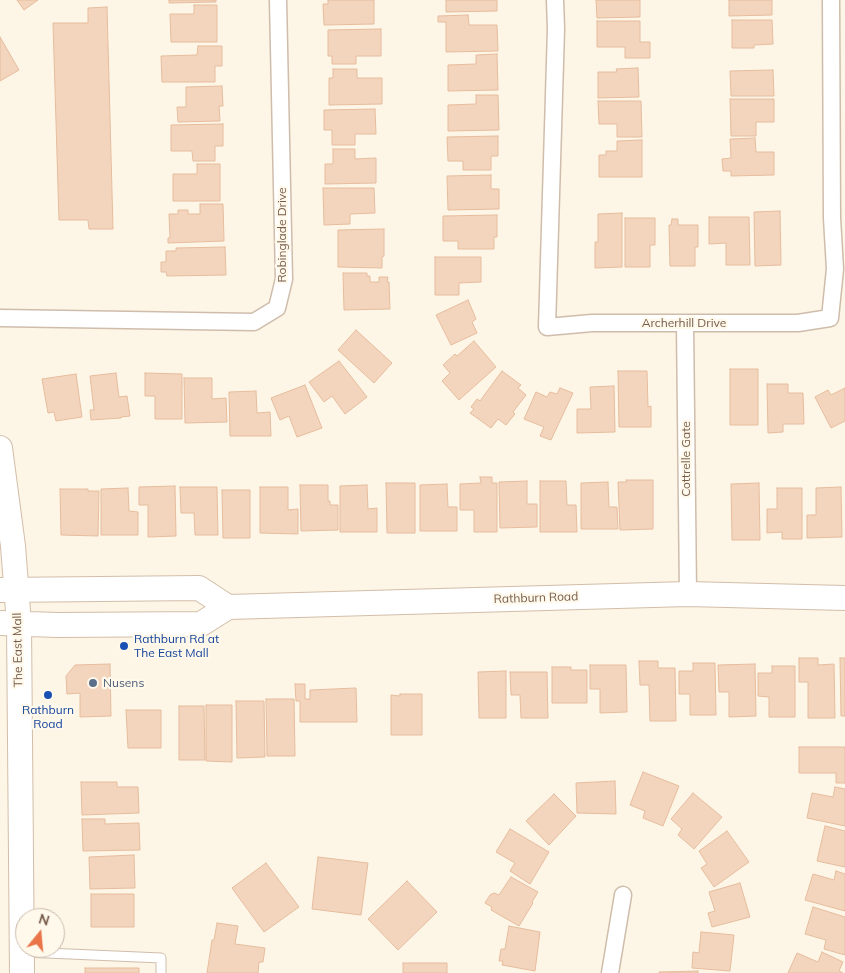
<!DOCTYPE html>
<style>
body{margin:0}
#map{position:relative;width:845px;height:973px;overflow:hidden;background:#fdf5e6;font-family:Mulish,sans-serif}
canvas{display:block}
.north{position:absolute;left:15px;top:908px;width:50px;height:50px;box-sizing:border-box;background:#fff9ec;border:1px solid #c9baab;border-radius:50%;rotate:17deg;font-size:14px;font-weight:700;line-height:20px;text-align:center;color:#775c4a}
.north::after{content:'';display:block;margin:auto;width:18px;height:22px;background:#e97549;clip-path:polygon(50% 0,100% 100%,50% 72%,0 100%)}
</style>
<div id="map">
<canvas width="845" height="973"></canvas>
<div class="north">N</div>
</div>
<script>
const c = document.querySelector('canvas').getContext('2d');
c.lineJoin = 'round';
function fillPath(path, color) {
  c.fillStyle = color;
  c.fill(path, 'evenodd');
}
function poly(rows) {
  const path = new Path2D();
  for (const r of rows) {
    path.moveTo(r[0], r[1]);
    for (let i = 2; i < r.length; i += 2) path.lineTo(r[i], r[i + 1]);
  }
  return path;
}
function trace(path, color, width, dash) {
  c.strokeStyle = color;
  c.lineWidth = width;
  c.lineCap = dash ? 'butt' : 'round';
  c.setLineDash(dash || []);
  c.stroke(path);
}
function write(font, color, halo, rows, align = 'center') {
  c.font = font + ' Mulish,sans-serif';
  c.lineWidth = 4.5;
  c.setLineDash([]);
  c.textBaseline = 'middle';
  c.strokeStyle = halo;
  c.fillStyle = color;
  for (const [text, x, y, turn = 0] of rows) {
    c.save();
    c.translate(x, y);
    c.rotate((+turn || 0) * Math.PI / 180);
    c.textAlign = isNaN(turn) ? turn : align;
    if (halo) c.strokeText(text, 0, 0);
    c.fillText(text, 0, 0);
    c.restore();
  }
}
const building = poly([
 [17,0,38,0,24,10,17,0],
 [169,0,216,0,216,2,169,3,169,0],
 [328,0,374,0,374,24,324,25,323,4,328,4,328,0],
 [446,0,497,0,497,11,446,12,446,0],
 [596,0,640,0,640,17,597,18,596,0],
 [729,0,772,0,772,15,729,16,729,0],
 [194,5,217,5,217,42,171,42,170,14,194,14,194,5],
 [107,7,113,229,89,229,88,220,59,220,53,23,88,23,88,8,107,7],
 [468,15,469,25,497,25,498,51,446,52,446,22,438,22,438,16,468,15],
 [732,20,772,20,773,44,754,45,754,48,732,48,732,20],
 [597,21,640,21,640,42,650,42,650,58,625,58,625,47,597,47,597,21],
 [381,29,381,56,356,56,356,64,332,64,332,56,328,56,328,30,381,29],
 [0,37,19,70,0,81,0,37],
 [198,46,222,46,222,66,215,66,215,82,162,82,161,56,197,55,198,46],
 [497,54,498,90,448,91,448,65,476,64,476,55,497,54],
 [638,68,639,97,598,98,598,72,617,72,616,69,638,68],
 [333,69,357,69,357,78,382,78,382,104,329,105,329,78,333,78,333,69],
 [773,70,774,96,731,96,730,71,773,70],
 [222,86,223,106,219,106,220,121,178,122,177,107,186,107,186,87,222,86],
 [476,95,498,95,499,130,448,131,448,105,476,104,476,95],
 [730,99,774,99,774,122,756,122,756,136,731,136,730,99],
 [598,101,641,101,642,137,617,137,617,124,599,124,598,101],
 [375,109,376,134,355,134,355,145,332,145,332,130,324,130,324,110,375,109],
 [223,124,223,146,215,146,215,161,193,161,192,151,171,151,171,125,223,124],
 [498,136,498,156,491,156,491,170,463,170,463,161,448,161,447,137,498,136],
 [755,138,756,152,774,152,774,175,731,176,731,171,723,171,722,159,731,158,730,139,755,138],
 [642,140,642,177,599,177,599,155,606,155,606,151,617,151,617,141,642,140],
 [333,149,355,149,355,159,376,158,376,183,325,184,325,164,333,164,333,149],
 [197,164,220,164,220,201,173,201,173,174,197,174,197,164],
 [491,175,491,189,499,189,499,209,448,210,447,176,491,175],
 [323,188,374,188,375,213,350,214,350,224,324,225,323,188],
 [200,204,223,204,224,241,168,243,168,238,170,238,169,214,178,214,178,210,188,210,188,214,200,214,200,204],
 [780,211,781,265,755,266,754,212,780,211],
 [622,213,622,267,595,268,595,242,598,242,598,214,622,213],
 [497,215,497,237,494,237,494,249,458,249,458,241,443,241,443,216,497,215],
 [709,217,749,217,750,265,726,265,726,243,709,244,709,217],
 [625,218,655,218,655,245,650,245,650,267,625,267,625,218],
 [672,219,678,219,678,225,698,225,698,247,695,247,695,266,670,266,669,225,671,225,672,219],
 [384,229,384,256,382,257,382,268,338,267,338,230,384,229],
 [225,247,226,275,167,276,166,272,161,272,161,262,166,262,166,251,176,251,176,248,225,247],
 [435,257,481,257,481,282,459,283,459,295,435,295,435,257],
 [343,273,367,273,367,276,370,276,370,282,379,282,379,277,388,277,387,282,389,282,390,309,344,310,343,273],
 [468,300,476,319,472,322,477,333,451,345,436,315,468,300],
 [356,330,392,363,374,383,338,350,356,330],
 [474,341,496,367,459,400,442,381,450,373,443,365,455,354,457,356,474,341],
 [339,361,367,397,345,414,332,396,324,402,309,382,339,361],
 [730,369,758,369,758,425,730,425,730,369],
 [502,371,521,385,518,388,526,395,513,412,515,414,506,425,498,419,491,428,470,413,474,409,471,407,477,399,480,401,502,371],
 [618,371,647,371,648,407,651,406,651,427,619,427,618,371],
 [116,373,119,397,127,396,130,416,121,417,121,418,91,420,90,410,94,410,90,376,116,373],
 [145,373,182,374,182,419,155,419,155,396,145,396,145,373],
 [76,374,82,417,56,421,54,412,48,413,42,379,76,374],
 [184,378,212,378,212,399,226,398,227,422,185,423,184,378],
 [767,384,788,384,788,393,803,393,804,424,783,424,783,432,768,433,767,384],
 [305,385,322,428,297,437,289,416,280,420,271,398,305,385],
 [614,386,615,432,577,433,577,409,591,409,590,387,614,386],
 [560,388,573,393,551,440,540,436,544,427,524,419,536,392,547,397,550,392,557,394,560,388],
 [845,388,845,421,831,428,815,397,828,390,831,395,845,388],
 [256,391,257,413,270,412,271,436,230,436,229,392,256,391],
 [480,477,492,477,492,483,497,483,497,532,474,532,474,510,460,510,460,484,481,483,480,477],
 [626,480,653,480,653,529,620,530,618,482,627,482,626,480],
 [527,481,527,504,537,504,537,527,500,528,499,482,527,481],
 [540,481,566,481,567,505,576,505,577,532,540,532,540,481],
 [608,482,609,507,617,507,618,529,581,529,581,483,608,482],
 [386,483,415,483,415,533,387,533,386,483],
 [759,483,760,540,732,540,731,484,759,483],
 [447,484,448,507,457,507,457,531,420,531,420,485,447,484],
 [300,485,328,485,328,501,330,501,330,505,338,505,338,530,301,531,300,485],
 [367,485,368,509,377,508,377,532,340,532,340,486,367,485],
 [175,486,176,536,148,537,148,505,139,505,139,487,175,486],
 [180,487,217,487,218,535,195,535,194,513,181,513,180,487],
 [260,487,288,487,288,510,298,509,298,534,260,533,260,487],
 [841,487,842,537,807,538,807,515,816,515,816,488,841,487],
 [128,488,129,511,138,512,138,535,101,535,101,489,128,488],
 [777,488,802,488,802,539,782,539,782,532,767,533,767,509,777,509,777,488],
 [60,489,88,489,88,491,99,491,98,536,61,535,60,489],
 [222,490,250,490,250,538,223,538,222,490],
 [799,658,818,658,818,665,834,664,835,718,808,718,808,682,799,682,799,658],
 [840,658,845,658,845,716,841,716,840,658],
 [639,661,658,661,658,668,675,668,676,721,650,721,649,685,640,685,639,661],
 [693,663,715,663,716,715,690,715,690,694,679,694,679,671,693,671,693,663],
 [110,664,111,716,80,717,80,693,67,694,66,676,75,665,110,664],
 [755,664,756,716,729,717,729,692,719,692,718,665,755,664],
 [590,665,626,665,627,712,600,713,600,689,590,689,590,665],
 [772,666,795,666,795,717,769,717,769,697,758,696,758,673,772,673,772,666],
 [552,667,571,667,571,670,587,670,587,703,552,703,552,667],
 [506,671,506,718,479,718,478,672,506,671],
 [510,672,547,672,548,718,521,718,520,695,511,695,510,672],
 [295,684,305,684,305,699,310,699,310,690,356,688,357,722,300,722,300,701,296,701,295,684],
 [400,694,422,694,422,735,391,735,391,695,400,696,400,694],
 [266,699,294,699,295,756,267,756,266,699],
 [236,701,264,701,265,757,237,758,236,701],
 [206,705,232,705,232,762,206,761,206,705],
 [179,706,204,706,205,760,179,760,179,706],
 [126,710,161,710,161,748,128,748,126,710],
 [799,747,845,747,845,783,836,783,836,773,799,773,799,747],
 [643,772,679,786,663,826,643,818,645,811,630,805,643,772],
 [615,781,616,814,577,813,576,783,615,781],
 [81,782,117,782,117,787,138,787,139,813,82,815,81,782],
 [835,787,845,789,845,826,807,818,812,793,833,797,835,787],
 [693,793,722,817,694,849,678,835,682,829,671,819,693,793],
 [554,794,576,816,549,845,526,821,554,794],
 [82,819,105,819,105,824,139,823,140,850,83,851,82,819],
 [825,826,845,831,845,867,817,861,825,826],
 [510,829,549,852,530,884,510,871,515,863,496,852,510,829],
 [727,831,749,862,714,887,701,868,707,864,699,851,727,831],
 [134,855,135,888,90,889,89,857,134,855],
 [318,857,368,863,361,915,312,909,318,857],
 [266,863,299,907,264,932,232,888,266,863],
 [836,871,845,874,845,911,805,900,813,874,834,880,836,871],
 [511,877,538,892,532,902,533,903,519,926,491,910,492,907,485,903,490,895,494,893,499,895,511,877],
 [407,881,437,912,398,950,368,919,407,881],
 [740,883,750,917,712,927,708,913,715,911,709,892,740,883],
 [91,894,134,894,134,927,91,927,91,894],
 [813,907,845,917,845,955,824,949,826,940,805,934,813,907],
 [217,923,238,926,235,944,265,948,263,962,259,962,258,973,207,973,212,940,214,940,217,923],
 [509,926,540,932,535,971,502,965,503,961,499,961,501,949,505,949,509,926],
 [701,932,734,935,730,971,692,968,693,952,699,953,701,932],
 [822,952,843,962,839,971,843,973,788,973,797,953,818,962,822,952],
 [403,963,447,963,447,973,403,973,403,963],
 [85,968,139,968,139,973,85,973,85,968],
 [698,971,698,973,659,973,659,972,698,971]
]);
const lane = poly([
 [24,952,161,958,161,973]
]);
const street = poly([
 [555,0,556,29,547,327,592,323,798,323,830,318,835,269,832,218,831,0],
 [0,318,254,322,277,308,284,279,278,0],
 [685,324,688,594],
 [610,973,623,895]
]);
const secondary = poly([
 [0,448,13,546,19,624,22,973],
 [0,590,199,588,228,607],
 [0,623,58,625,201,624,228,607,688,594,845,598]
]);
const markers = [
 [124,646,5,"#1a4fb4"],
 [93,683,5,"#5c6f8a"],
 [48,695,5,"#1a4fb4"]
];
const streetNames = [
 ["Robinglade Drive",282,235,-90],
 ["Archerhill Drive",684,323],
 ["Cottrelle Gate",686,459,-90],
 ["Rathburn Road",536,598,-2],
 ["The East Mall",18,650,-91]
];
const transitNames = [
 ["Rathburn Rd at",134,639],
 ["The East Mall",134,653],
 ["Rathburn",48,710,"center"],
 ["Road",48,724,"center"]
];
const serviceNames = [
 ["Nusens",103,683]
];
fillPath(building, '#f3d5bd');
trace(building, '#e6bc9d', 1);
trace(lane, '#cfbdac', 11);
trace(street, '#cfbdac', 19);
trace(secondary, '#d2bea9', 26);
trace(lane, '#fff', 9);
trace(street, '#fff', 16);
trace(secondary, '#fff', 24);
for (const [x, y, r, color] of markers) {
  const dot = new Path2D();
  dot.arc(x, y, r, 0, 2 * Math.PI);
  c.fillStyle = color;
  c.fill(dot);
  trace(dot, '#fff9ec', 2);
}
write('12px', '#775c4a', '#fff9ec', streetNames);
write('12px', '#164399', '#fff9ec', transitNames, 'left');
write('12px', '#4e5e75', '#fff9ec', serviceNames, 'left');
</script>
